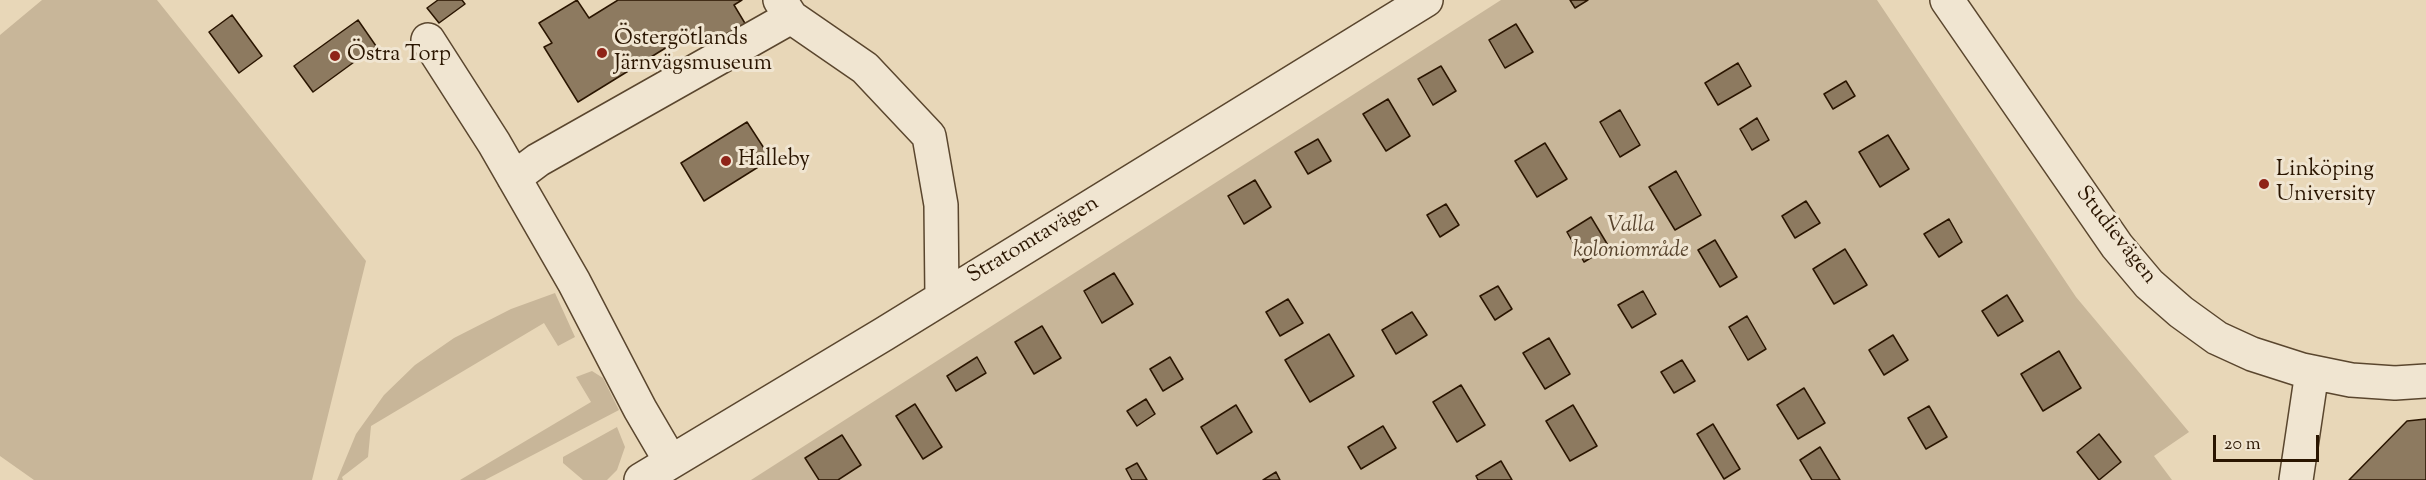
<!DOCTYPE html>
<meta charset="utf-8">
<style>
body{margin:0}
#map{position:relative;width:2426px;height:480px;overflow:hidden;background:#e8d7b8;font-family:"Sorts Mill Goudy",serif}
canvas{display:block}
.scale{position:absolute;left:2213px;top:435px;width:106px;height:27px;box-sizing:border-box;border:3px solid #2a1500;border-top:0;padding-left:8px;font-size:18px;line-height:21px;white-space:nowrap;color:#2a1500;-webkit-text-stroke:4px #f0e5d1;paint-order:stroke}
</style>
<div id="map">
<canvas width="2426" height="480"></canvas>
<div class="scale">20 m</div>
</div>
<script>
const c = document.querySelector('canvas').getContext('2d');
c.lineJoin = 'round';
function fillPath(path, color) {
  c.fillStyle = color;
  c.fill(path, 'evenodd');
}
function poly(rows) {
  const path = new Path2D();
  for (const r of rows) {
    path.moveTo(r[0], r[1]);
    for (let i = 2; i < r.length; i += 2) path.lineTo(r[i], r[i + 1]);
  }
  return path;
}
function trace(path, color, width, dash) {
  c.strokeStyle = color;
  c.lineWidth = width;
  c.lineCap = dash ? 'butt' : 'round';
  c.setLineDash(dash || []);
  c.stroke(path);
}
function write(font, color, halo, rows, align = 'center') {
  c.font = font + ' "Sorts Mill Goudy",serif';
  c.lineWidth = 6;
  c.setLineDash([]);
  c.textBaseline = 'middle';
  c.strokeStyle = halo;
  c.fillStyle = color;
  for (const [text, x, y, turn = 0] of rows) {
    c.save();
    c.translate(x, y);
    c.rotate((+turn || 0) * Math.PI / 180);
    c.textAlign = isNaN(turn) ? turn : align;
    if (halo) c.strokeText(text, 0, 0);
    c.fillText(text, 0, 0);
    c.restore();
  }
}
const green = poly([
 [42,0,157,0,366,261,312,480,34,480,0,456,0,35],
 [1501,0,1877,0,2076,297,2189,432,2154,456,2172,480,751,480],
 [555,293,575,337,558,346,544,323,371,426,368,457,342,477,343,480,337,480,356,434,384,395,415,365,454,338,511,309],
 [592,371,603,378,619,410,485,480,460,480,591,402,576,377],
 [617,427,625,447,617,470,607,480,583,480,563,463,563,457]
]);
const building = poly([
 [438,0,462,0,465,4,439,23,427,8,438,0],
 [577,0,589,18,618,0,742,0,734,5,746,25,711,47,698,28,578,102,544,47,552,43,539,23,577,0],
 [1570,0,1588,0,1575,8,1570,0],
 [232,15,262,56,239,73,209,32,232,15],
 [358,20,376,46,313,92,294,66,358,20],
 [1516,24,1533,52,1505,68,1489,40,1516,24],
 [1738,63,1751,86,1718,105,1705,83,1738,63],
 [1441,66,1456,91,1433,105,1418,79,1441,66],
 [1846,81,1855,96,1833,109,1824,94,1846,81],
 [1388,99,1410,136,1386,151,1363,114,1388,99],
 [1620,110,1640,145,1620,157,1600,122,1620,110],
 [1757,118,1769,140,1752,150,1740,129,1757,118],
 [747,122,771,159,704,201,681,163,747,122],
 [1888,135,1909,169,1880,187,1859,152,1888,135],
 [1318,139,1331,161,1308,174,1295,152,1318,139],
 [1545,143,1567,179,1537,197,1515,161,1545,143],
 [1676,171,1701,215,1675,230,1649,187,1676,171],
 [1255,180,1271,207,1244,224,1228,196,1255,180],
 [1806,201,1820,223,1795,238,1782,216,1806,201],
 [1446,204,1459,225,1440,237,1427,215,1446,204],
 [1591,217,1609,247,1584,262,1567,232,1591,217],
 [1949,219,1962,242,1939,257,1924,234,1949,219],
 [1715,240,1737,277,1720,287,1698,250,1715,240],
 [1845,249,1867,285,1834,304,1813,269,1845,249],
 [1114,273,1133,304,1102,323,1084,291,1114,273],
 [1498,286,1512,309,1495,320,1480,296,1498,286],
 [1643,291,1656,314,1632,328,1618,305,1643,291],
 [2007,295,2023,321,1998,336,1982,311,2007,295],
 [1288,299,1303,323,1280,336,1266,312,1288,299],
 [1412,312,1427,335,1396,354,1382,330,1412,312],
 [1747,316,1766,349,1748,360,1729,327,1747,316],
 [1042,326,1061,358,1034,374,1015,342,1042,326],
 [1329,334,1354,376,1310,402,1285,360,1329,334],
 [1893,335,1908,360,1884,375,1869,350,1893,335],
 [1549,338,1570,374,1545,389,1523,353,1549,338],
 [2059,351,2081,388,2043,411,2021,374,2059,351],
 [977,357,986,373,956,391,947,376,977,357],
 [1170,357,1183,379,1163,391,1150,369,1170,357],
 [1682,360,1695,381,1674,393,1661,372,1682,360],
 [1461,385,1485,425,1457,442,1433,402,1461,385],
 [1804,388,1825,423,1798,439,1777,405,1804,388],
 [1146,399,1155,414,1137,426,1127,411,1146,399],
 [915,404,942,447,923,459,896,416,915,404],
 [1236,405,1252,432,1217,454,1201,427,1236,405],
 [1573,405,1597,446,1570,461,1546,421,1573,405],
 [1929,406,1947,437,1926,449,1908,418,1929,406],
 [2426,419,2426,480,2349,480,2407,421,2426,419],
 [1713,424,1740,469,1724,479,1697,434,1713,424],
 [1383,426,1396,448,1361,469,1348,447,1383,426],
 [2099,434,2121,462,2099,480,2077,452,2099,434],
 [842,435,861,465,838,480,819,480,805,458,842,435],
 [1820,447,1840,480,1812,480,1800,460,1820,447],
 [1501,461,1512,480,1478,480,1476,476,1501,461],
 [1137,463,1147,480,1132,480,1126,469,1137,463],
 [1276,472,1280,480,1263,480,1276,472]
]);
const minor = poly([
 [780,0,791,17,865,68,929,136,941,205,942,297],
 [1947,0,2117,246,2149,284,2181,312,2217,338,2252,354,2302,370,2351,380,2395,383,2426,381],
 [428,40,494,143,574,282,640,409,671,462],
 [514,178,538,160,791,17],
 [641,480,884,334,1426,0],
 [2296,480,2312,372]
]);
const markers = [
 [602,53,6,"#8f2418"],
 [335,56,6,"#8f2418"],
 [726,161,6,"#8f2418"],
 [2264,184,6,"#8f2418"]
];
const poiNames = [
 ["Östergötlands",614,40],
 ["Järnvägsmuseum",614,65],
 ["Östra Torp",347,56],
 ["Halleby",738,161],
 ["Linköping",2276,171],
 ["University",2276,196]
];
const parkNames = [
 ["Valla",1631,227],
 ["koloniområde",1631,252]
];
const streetNames = [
 ["Studievägen",2115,236,52],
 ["Stratomtavägen",1034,241,-31]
];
fillPath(green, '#c8b699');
fillPath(building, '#8d7a60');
trace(building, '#2a1500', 1.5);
trace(minor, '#5a462e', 36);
trace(minor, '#f0e5d1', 33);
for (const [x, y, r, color] of markers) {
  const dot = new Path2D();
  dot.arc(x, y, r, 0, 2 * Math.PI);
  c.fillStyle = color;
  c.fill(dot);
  trace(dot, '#f0e5d1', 2);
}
write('22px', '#2a1500', '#f0e5d1', poiNames, 'left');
write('italic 22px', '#59452e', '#f0e5d1', parkNames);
write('22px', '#2a1500', '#f0e5d1', streetNames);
</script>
